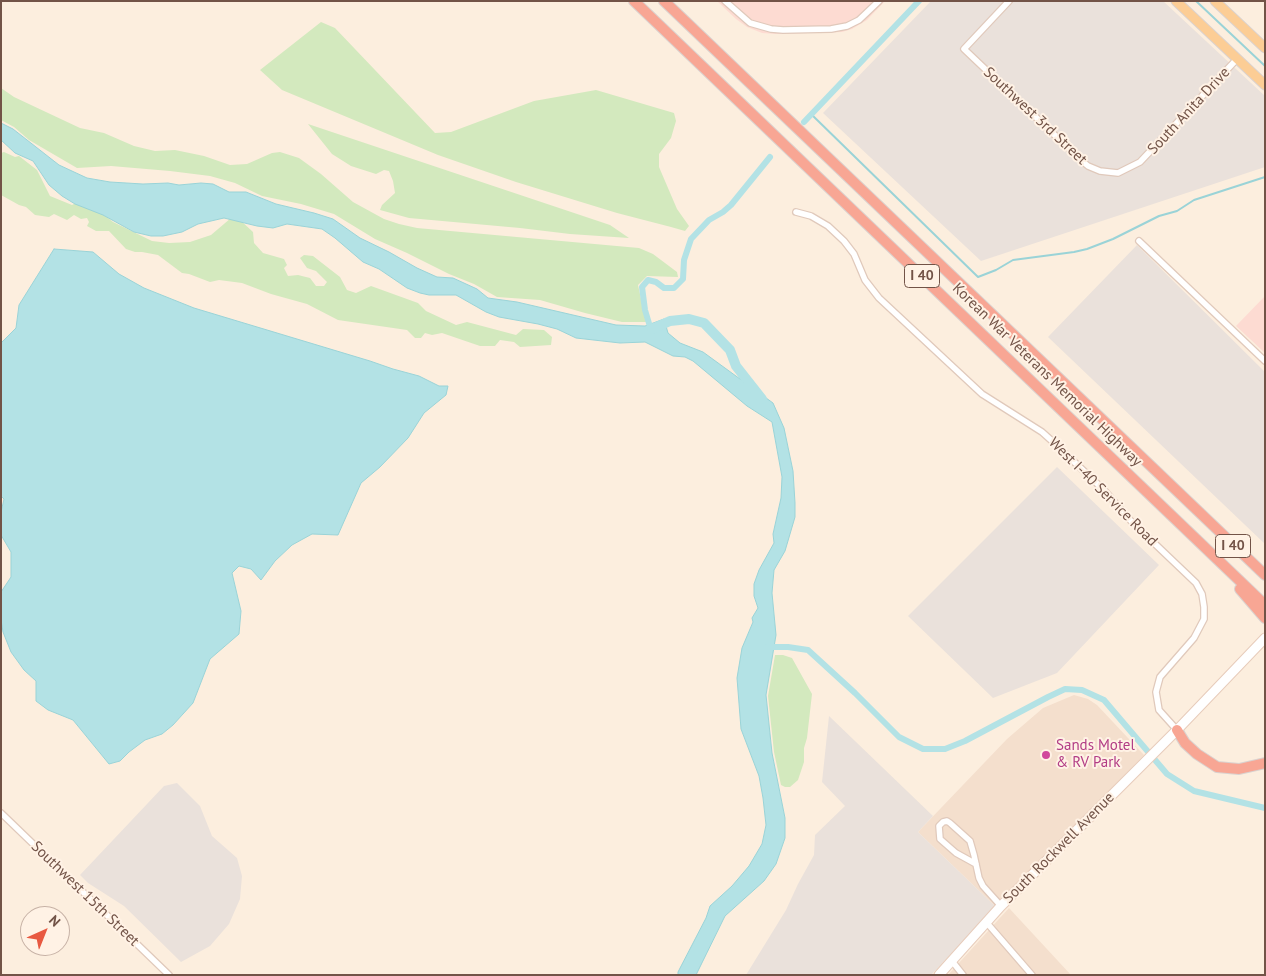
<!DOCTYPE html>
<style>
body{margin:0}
#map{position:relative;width:1266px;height:976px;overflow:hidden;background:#fceede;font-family:"PT Sans",sans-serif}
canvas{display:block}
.frame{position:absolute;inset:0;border:2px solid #725347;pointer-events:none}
.north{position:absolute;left:20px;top:906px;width:50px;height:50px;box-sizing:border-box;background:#fff2e5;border:1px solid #c7b2a6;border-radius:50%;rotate:44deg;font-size:14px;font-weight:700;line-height:20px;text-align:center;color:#725347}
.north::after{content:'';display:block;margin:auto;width:18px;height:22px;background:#e85941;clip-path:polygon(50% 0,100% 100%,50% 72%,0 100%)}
</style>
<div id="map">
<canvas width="1266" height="976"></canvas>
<div class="frame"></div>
<div class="north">N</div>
</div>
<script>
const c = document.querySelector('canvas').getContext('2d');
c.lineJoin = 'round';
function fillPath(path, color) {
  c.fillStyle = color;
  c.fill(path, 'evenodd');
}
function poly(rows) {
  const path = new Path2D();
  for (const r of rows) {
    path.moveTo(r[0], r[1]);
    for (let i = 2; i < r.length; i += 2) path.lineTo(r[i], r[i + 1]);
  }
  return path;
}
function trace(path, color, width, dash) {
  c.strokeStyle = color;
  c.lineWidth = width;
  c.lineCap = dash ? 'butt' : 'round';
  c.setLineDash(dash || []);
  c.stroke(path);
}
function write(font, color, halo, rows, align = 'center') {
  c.font = font + ' "PT Sans",sans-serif';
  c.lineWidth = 4;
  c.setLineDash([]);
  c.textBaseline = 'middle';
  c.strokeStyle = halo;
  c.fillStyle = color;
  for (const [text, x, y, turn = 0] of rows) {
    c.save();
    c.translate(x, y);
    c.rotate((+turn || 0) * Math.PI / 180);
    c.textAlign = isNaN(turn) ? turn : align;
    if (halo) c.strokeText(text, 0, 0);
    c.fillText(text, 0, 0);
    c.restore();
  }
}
const residential = poly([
 [1074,695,1088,699,1097,705,1144,755,996,907,918,832,1007,739,1043,708],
 [1009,908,1071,975,948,975]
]);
const commercial = poly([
 [717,1,885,1,867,20,852,29,842,32,776,34,762,33,747,27,736,19],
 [1265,296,1265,353,1236,326]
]);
const industrial = poly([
 [931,1,1163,1,1265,96,1265,167,981,261,823,113],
 [1137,245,1265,372,1265,544,1048,337],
 [1057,467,1159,565,1057,673,993,698,908,616],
 [829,716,933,816,918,832,996,907,931,975,746,975,786,910,798,884,814,855,815,835,845,806,822,782],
 [177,783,200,806,212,836,237,858,242,876,240,899,229,924,210,946,181,962,124,906,88,883,80,875,164,786]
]);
const green = poly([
 [321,22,335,28,435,133,451,132,534,101,596,90,674,113,676,121,671,138,659,154,659,167,677,209,689,226,685,231,671,227,617,213,516,182,438,155,282,90,260,70],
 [1,88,14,97,80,128,104,133,134,146,155,151,175,150,204,156,230,165,247,164,272,153,280,152,299,158,321,174,353,202,384,219,399,224,417,228,639,248,653,254,677,272,678,277,647,276,638,285,646,322,622,322,585,313,540,300,497,297,474,284,449,274,407,253,375,239,334,214,301,204,262,196,235,183,210,176,170,171,111,166,77,168,29,140,14,127,1,120],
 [308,124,610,225,629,238,570,234,520,228,409,218,380,210,382,205,395,193,393,181,389,171,384,170,376,174,351,166,332,154],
 [4,152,15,157,19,156,37,170,50,196,72,205,80,201,88,202,113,222,152,241,169,243,190,242,211,235,231,218,239,219,253,232,254,243,263,253,284,259,287,265,284,268,288,276,298,275,310,278,316,286,324,286,327,282,316,271,307,268,300,258,304,255,313,256,340,277,347,290,356,293,371,286,418,303,426,311,456,325,467,322,516,335,523,329,544,330,552,337,551,345,520,347,514,342,500,340,495,346,480,346,442,333,432,335,425,333,421,338,415,338,407,330,338,320,307,304,271,294,242,283,219,280,210,282,189,274,182,273,158,255,142,252,135,252,126,249,109,231,96,231,87,226,89,222,87,218,81,219,74,215,67,220,54,214,49,217,35,215,26,207,19,205,1,195,1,153],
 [775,655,783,655,792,658,812,694,807,738,804,748,804,762,798,780,790,787,785,787,781,785,774,752,768,696]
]);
const water = poly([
 [1,123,13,129,59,165,87,178,110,182,143,184,168,183,179,185,201,183,213,184,229,192,246,192,276,204,314,213,333,219,360,238,389,252,417,268,437,277,453,278,477,289,488,298,517,302,616,325,645,326,664,319,668,333,680,343,703,352,773,403,784,428,793,471,795,503,795,517,785,551,774,570,772,593,776,635,766,695,772,753,785,818,785,838,776,864,764,881,725,916,696,975,678,975,678,972,706,918,710,906,732,886,749,866,762,844,766,825,763,798,759,776,741,729,737,678,742,648,753,622,752,618,758,608,754,596,754,584,759,570,774,543,773,534,781,498,782,477,772,422,747,406,693,361,685,357,673,356,645,342,620,343,576,338,557,329,538,324,499,317,486,312,456,295,429,295,420,293,407,288,379,269,363,262,335,238,322,229,287,224,273,228,257,226,224,218,198,224,182,232,163,236,151,236,134,232,103,215,75,204,62,196,49,185,33,161,15,153,1,140,1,123],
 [54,249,93,252,119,274,144,288,194,308,370,361,393,369,419,376,439,386,448,386,446,395,424,413,408,438,380,467,361,483,338,535,312,534,292,545,275,561,261,580,251,569,239,566,232,573,241,611,239,634,210,659,193,703,173,725,162,734,145,740,129,752,120,761,109,764,73,720,48,710,36,701,36,681,24,670,11,652,3,632,1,620,1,592,11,577,11,552,1,535,1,512,4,499,1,496,1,343,16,328,19,305,54,249]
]);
const stream = poly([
 [1196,1,1265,66],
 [811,114,978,277,996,270,1013,260,1074,252,1087,249,1113,239,1159,216,1177,211,1194,200,1265,177]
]);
const canal = poly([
 [804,122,919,1],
 [651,330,645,310,642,287,648,280,656,282,664,288,674,288,683,279,684,260,691,239,709,220,723,212,731,205,770,157],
 [767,647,788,647,808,650,855,693,899,737,923,749,945,749,965,741,1048,697,1065,689,1082,690,1104,700,1167,774,1194,791,1265,808]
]);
const river = poly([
 [652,329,670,321,689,319,704,323,730,350,736,366,762,399]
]);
const street = poly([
 [725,1,750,23,771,29,783,30,831,29,847,26,859,20,879,1],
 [1009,1,964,49,1082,161,1088,166,1100,171,1118,173,1140,162,1237,59],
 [796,212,811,216,828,226,844,241,854,254,865,280,879,298,982,394,1042,432,1052,441,1105,491,1131,521,1196,583,1202,594,1204,607,1204,619,1194,638,1160,677,1156,692,1159,710,1177,730],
 [1139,241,1265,361],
 [1,813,169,975],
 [976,864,956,853,940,839,939,826,943,822,947,821,950,823,970,841,974,855,979,878,983,886,1001,906],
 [987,923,1032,975],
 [952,961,963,975]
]);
const secondary = poly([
 [939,975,1001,906,1177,730,1265,638]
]);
const primary = poly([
 [1176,1,1265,85],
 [1215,1,1265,48]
]);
const highway = poly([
 [634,1,1265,605],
 [664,1,1265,575],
 [1240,589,1265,618],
 [1177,730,1185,743,1197,754,1217,767,1239,769,1265,763]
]);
const markers = [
 [1046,755,5,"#d1479c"]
];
const shields = [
 [922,276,35],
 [1233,546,35]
];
const shieldNames = [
 ["I 40",922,276],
 ["I 40",1233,546]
];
const streetNames = [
 ["South Anita Drive",1189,111,-47],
 ["Southwest 3rd Street",1035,116,43],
 ["Korean War Veterans Memorial Highway",1047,375,44],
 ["West I-40 Service Road",1103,492,45],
 ["South Rockwell Avenue",1059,848,-45],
 ["Southwest 15th Street",85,894,44]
];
const hotelNames = [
 ["Sands Motel",1056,746],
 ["& RV Park",1056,763]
];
fillPath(residential, '#f4dfcd');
fillPath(commercial, '#fddbd2');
fillPath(industrial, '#eae1db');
fillPath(green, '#d3e9be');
fillPath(water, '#b3e2e5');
trace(water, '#9ad3d7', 1);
trace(stream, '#9ad3d7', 2);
trace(canal, '#b3e2e5', 6);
trace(river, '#b3e2e5', 10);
trace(street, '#e0c9bb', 8);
trace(secondary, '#e7ccbb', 11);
trace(primary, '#dad2cf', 11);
trace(highway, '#dad2cf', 12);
trace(street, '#fff', 5.5);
trace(secondary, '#fff', 9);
trace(primary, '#fccd95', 9);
trace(highway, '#f8a694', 10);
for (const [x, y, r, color] of markers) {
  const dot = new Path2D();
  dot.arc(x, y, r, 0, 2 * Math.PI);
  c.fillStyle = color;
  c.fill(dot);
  trace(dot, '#fff2e5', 2);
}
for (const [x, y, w] of shields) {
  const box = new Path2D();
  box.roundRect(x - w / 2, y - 11.5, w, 23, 4);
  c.fillStyle = '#fff2e5';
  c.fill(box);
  trace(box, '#725347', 1);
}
write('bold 14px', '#725347', null, shieldNames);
write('15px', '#725347', '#fff2e5', streetNames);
write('15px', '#b23c85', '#fff2e5', hotelNames, 'left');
</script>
